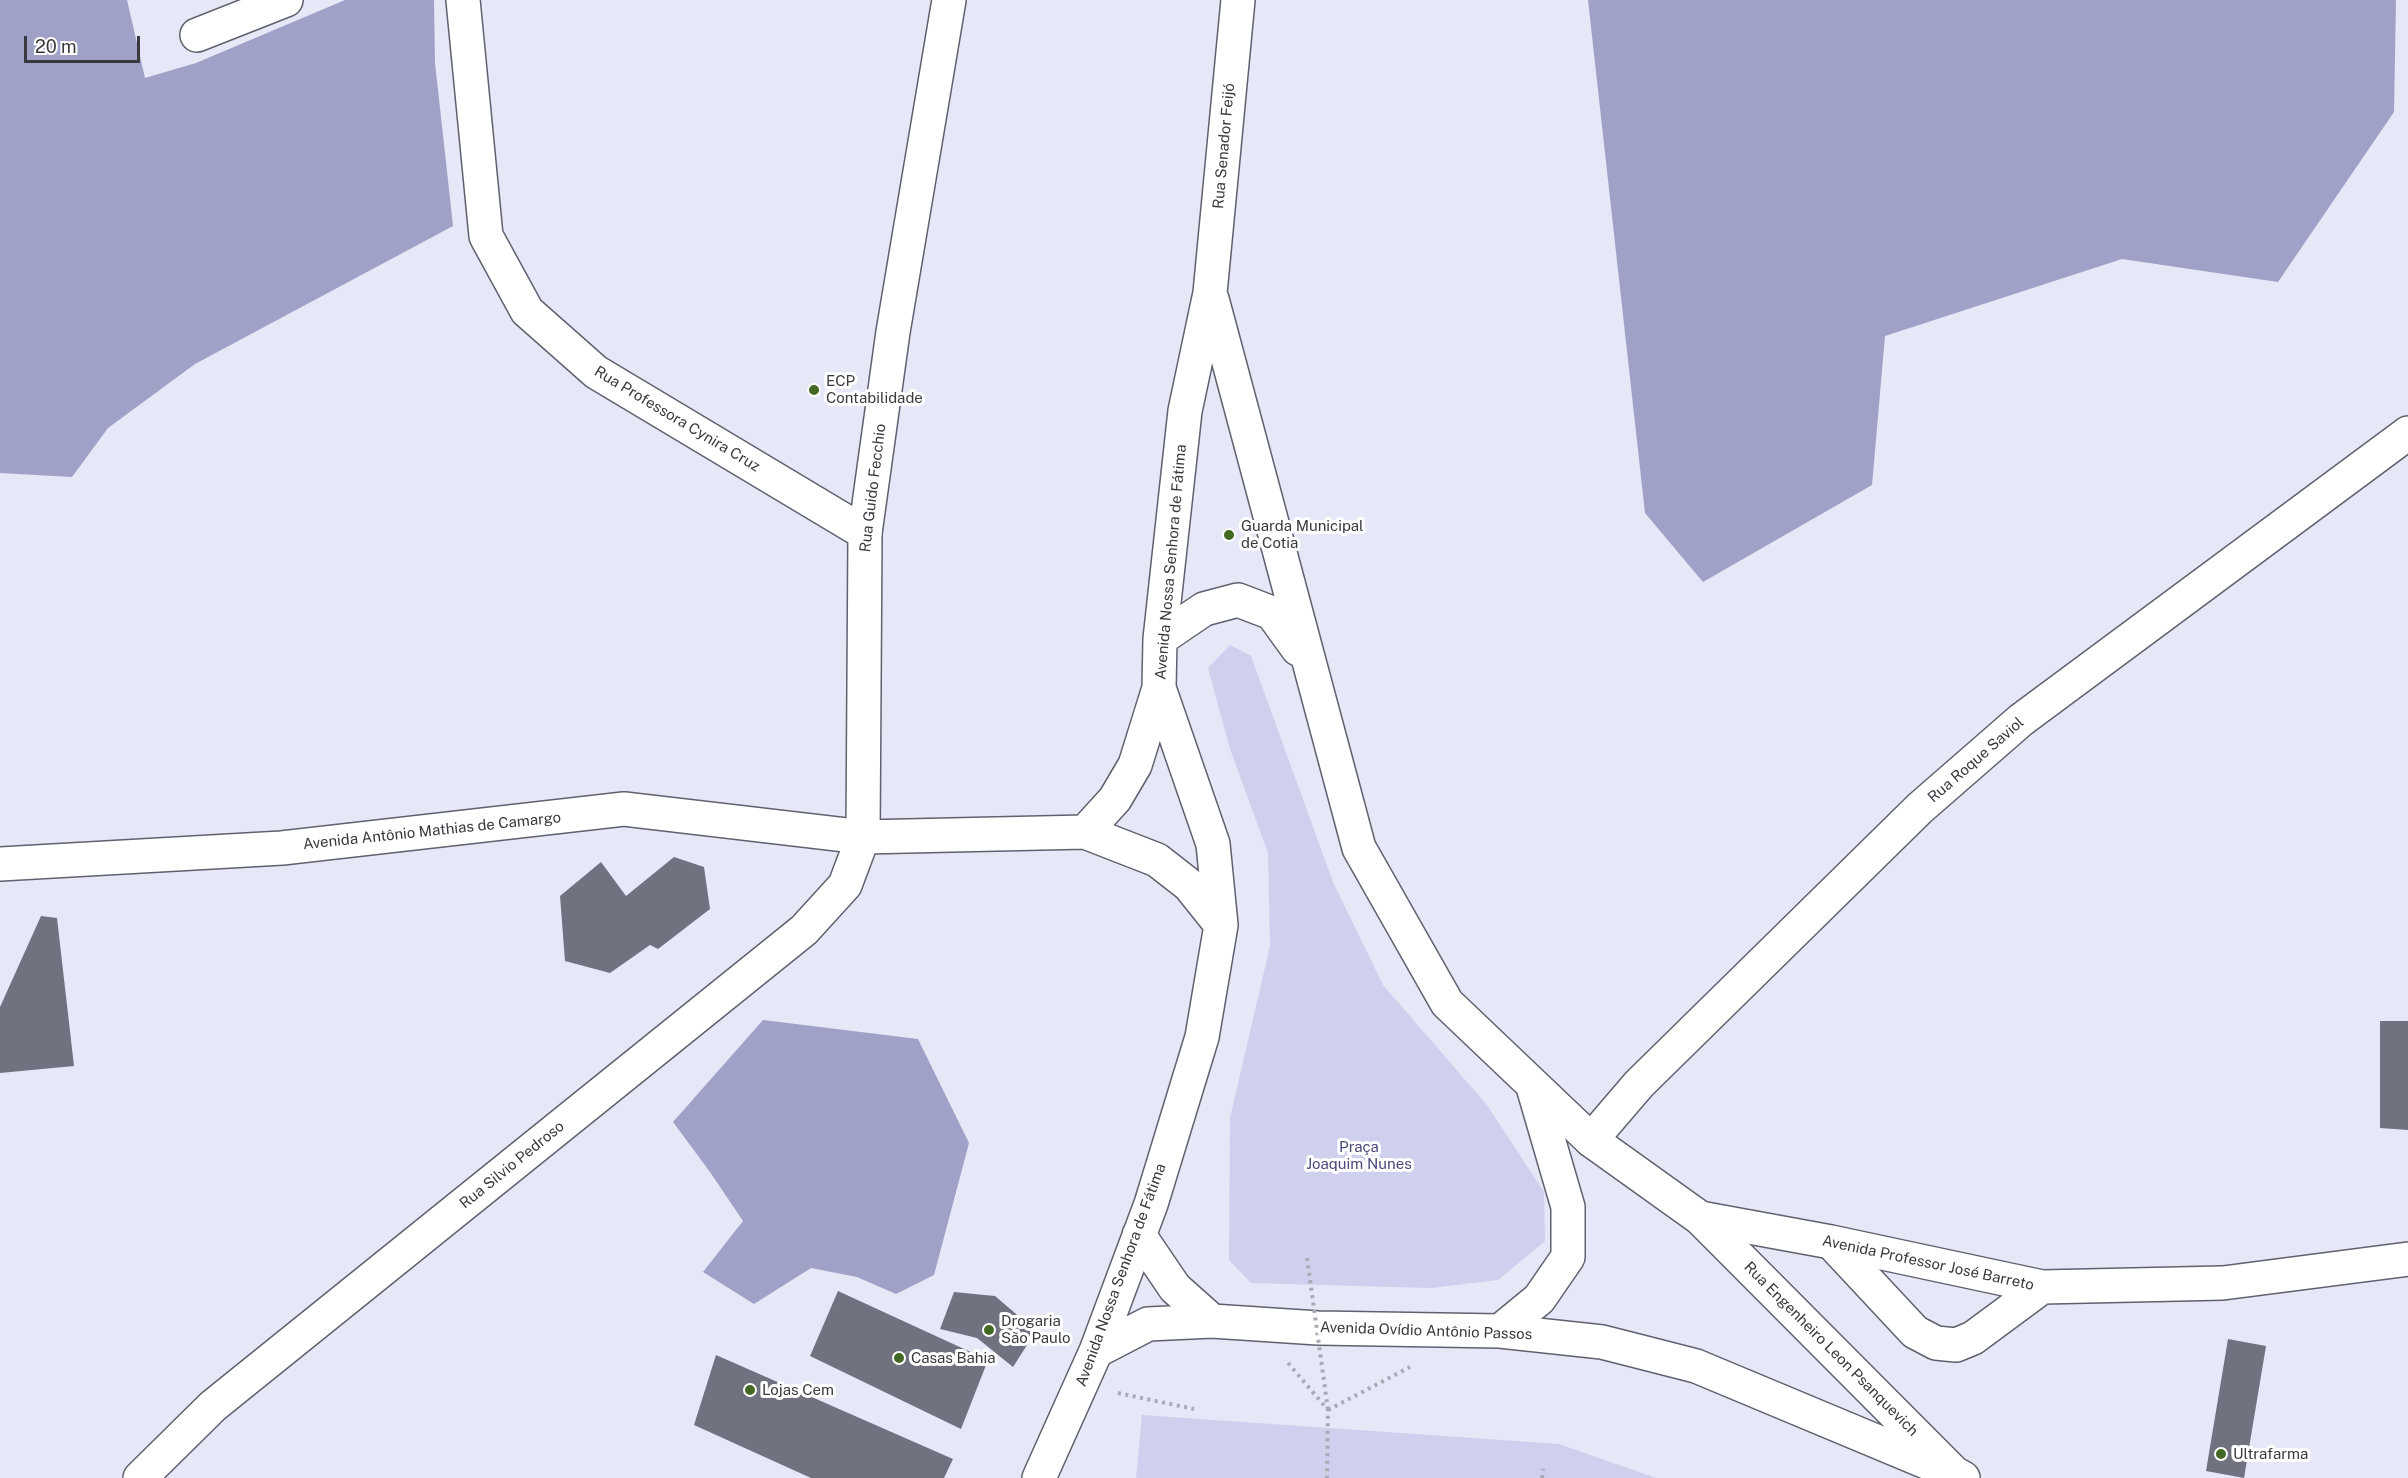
<!DOCTYPE html>
<meta charset="utf-8">
<style>
body{margin:0}
#map{position:relative;width:2408px;height:1478px;overflow:hidden;background:#e6e7f7;font-family:"Public Sans",sans-serif}
canvas{display:block}
.scale{position:absolute;left:24px;top:36px;width:116px;height:27px;box-sizing:border-box;border:3px solid #39393f;border-top:0;padding-left:8px;font-size:18px;line-height:21px;white-space:nowrap;color:#39393f;-webkit-text-stroke:4px #fff;paint-order:stroke}
</style>
<div id="map">
<canvas width="2408" height="1478"></canvas>
<div class="scale">20 m</div>
</div>
<script>
const c = document.querySelector('canvas').getContext('2d');
c.lineJoin = 'round';
function fillPath(path, color) {
  c.fillStyle = color;
  c.fill(path, 'evenodd');
}
function poly(rows) {
  const path = new Path2D();
  for (const r of rows) {
    path.moveTo(r[0], r[1]);
    for (let i = 2; i < r.length; i += 2) path.lineTo(r[i], r[i + 1]);
  }
  return path;
}
function trace(path, color, width, dash) {
  c.strokeStyle = color;
  c.lineWidth = width;
  c.lineCap = dash ? 'butt' : 'round';
  c.setLineDash(dash || []);
  c.stroke(path);
}
function write(font, color, halo, rows, align = 'center') {
  c.font = font + ' "Public Sans",sans-serif';
  c.lineWidth = 6;
  c.setLineDash([]);
  c.textBaseline = 'middle';
  c.strokeStyle = halo;
  c.fillStyle = color;
  for (const [text, x, y, turn = 0] of rows) {
    c.save();
    c.translate(x, y);
    c.rotate((+turn || 0) * Math.PI / 180);
    c.textAlign = isNaN(turn) ? turn : align;
    if (halo) c.strokeText(text, 0, 0);
    c.fillText(text, 0, 0);
    c.restore();
  }
}
const green = poly([
 [1230,645,1251,656,1333,882,1383,985,1487,1105,1544,1192,1545,1241,1498,1280,1431,1288,1251,1283,1229,1260,1230,1118,1270,946,1268,853,1230,749,1208,668],
 [1142,1415,1559,1444,1656,1478,1136,1478]
]);
const forest = poly([
 [0,0,127,0,145,78,196,63,345,0,434,0,435,63,453,226,195,364,108,428,72,477,0,473],
 [1588,0,2396,0,2394,112,2278,282,2122,259,1885,336,1872,485,1703,582,1645,513],
 [763,1020,918,1039,969,1143,934,1275,896,1294,857,1277,811,1268,754,1304,703,1272,743,1221,710,1172,673,1122]
]);
const building = poly([
 [674,857,704,867,710,909,658,949,650,945,610,973,565,961,560,896,601,862,626,896],
 [41,916,57,918,74,1066,0,1073,0,1007],
 [2380,1021,2408,1021,2408,1130,2380,1128],
 [838,1291,988,1360,961,1429,810,1356],
 [954,1292,995,1296,1036,1331,1013,1367,977,1338,940,1329],
 [2228,1339,2266,1346,2244,1478,2206,1471],
 [716,1355,953,1459,944,1478,811,1478,694,1425]
]);
const path = poly([
 [1288,1363,1328,1410,1327,1478],
 [1118,1393,1194,1409],
 [1328,1410,1410,1367],
 [1542,1478,1543,1469]
]);
const street = poly([
 [463,0,486,236,527,311,596,372,865,533],
 [197,35,286,0],
 [1591,1140,1639,1084,1920,808,2021,720,2408,433],
 [1700,1218,1831,1242,2042,1287,2223,1283,2408,1259],
 [1831,1242,1915,1332,1936,1343,1956,1345,1973,1338,2042,1287],
 [140,1478,213,1406,804,930,845,885,863,837]
]);
const secondary = poly([
 [1212,299,1359,848,1447,1003,1591,1140,1700,1218,1954,1473,1963,1478],
 [1160,639,1204,609,1238,600,1272,613,1298,649],
 [1085,832,1115,799,1135,765,1159,688],
 [863,837,865,533,893,332,949,0],
 [0,864,282,848,624,809,863,837,1085,832,1157,860,1189,885,1221,925],
 [1139,1235,1175,1288,1212,1321],
 [1500,1331,1539,1299,1568,1257,1568,1207,1533,1087],
 [1096,1351,1148,1324,1212,1321,1318,1328,1500,1331,1602,1342,1696,1366,1938,1467],
 [1039,1478,1096,1351,1151,1204,1202,1037,1221,925,1213,844,1159,688,1160,639,1185,411,1210,293,1238,0]
]);
const pathBridge = poly([
 [1307,1258,1328,1410]
]);
const markers = [
 [814,390,6,"#436822"],
 [1229,535,6,"#436822"],
 [989,1330,6,"#436822"],
 [899,1358,6,"#436822"],
 [750,1390,6,"#436822"],
 [2221,1454,6,"#436822"]
];
const streetNames = [
 ["Rua Senador Feijó",1224,146,-85],
 ["Rua Professora Cynira Cruz",677,419,31],
 ["Rua Guido Fecchio",873,488,-83],
 ["Avenida Nossa Senhora de Fátima",1171,562,-85],
 ["Rua Roque Saviol",1976,760,-41],
 ["Avenida Antônio Mathias de Camargo",432,831,-6],
 ["Rua Silvio Pedroso",512,1165,-39],
 ["Avenida Professor José Barreto",1928,1263,12],
 ["Avenida Nossa Senhora de Fátima",1121,1275,-70],
 ["Avenida Ovídio Antônio Passos",1426,1331,2],
 ["Rua Engenheiro Leon Psanquevich",1831,1349,45]
];
const poiNames = [
 ["ECP",826,381],
 ["Contabilidade",826,398],
 ["Guarda Municipal",1241,526],
 ["de Cotia",1241,543],
 ["Drogaria",1001,1321],
 ["São Paulo",1001,1338],
 ["Casas Bahia",911,1358],
 ["Lojas Cem",762,1390],
 ["Ultrafarma",2233,1454]
];
const parkNames = [
 ["Praça",1359,1147],
 ["Joaquim Nunes",1359,1164]
];
fillPath(green, '#ced0ed');
fillPath(forest, '#9fa1c6');
fillPath(building, '#717280');
trace(street, '#60616e', 36);
trace(secondary, '#60616e', 36);
trace(path, '#a9aab6', 4, [3, 4.5]);
trace(street, '#fff', 33);
trace(secondary, '#fff', 33);
trace(pathBridge, '#a9aab6', 4, [3, 4.5]);
for (const [x, y, r, color] of markers) {
  const dot = new Path2D();
  dot.arc(x, y, r, 0, 2 * Math.PI);
  c.fillStyle = color;
  c.fill(dot);
  trace(dot, '#fff', 2);
}
write('15px', '#39393f', '#fff', streetNames);
write('15px', '#39393f', '#fff', poiNames, 'left');
write('15px', '#4a497c', '#fff', parkNames);
</script>
